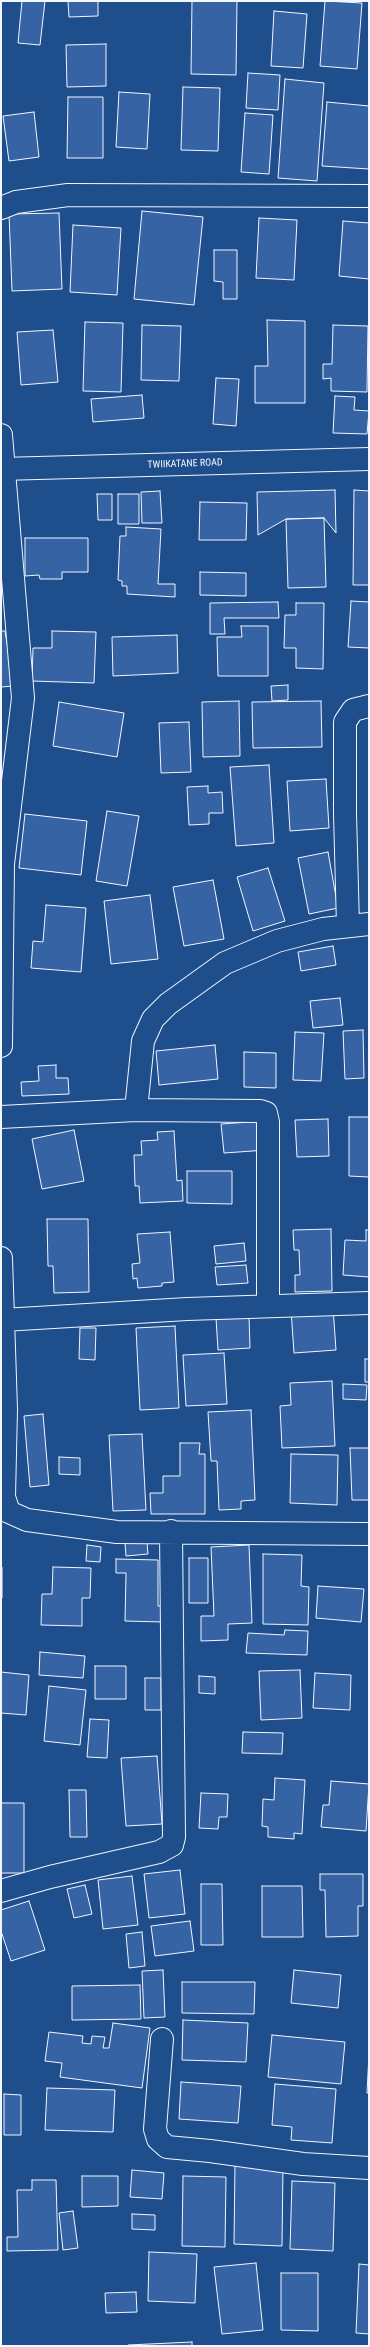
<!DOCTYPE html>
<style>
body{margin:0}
#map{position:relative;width:370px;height:2347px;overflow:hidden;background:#1f4e8c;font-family:"Roboto Condensed",sans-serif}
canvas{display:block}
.frame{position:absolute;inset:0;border:2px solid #f2f6ff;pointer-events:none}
</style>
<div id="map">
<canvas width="370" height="2347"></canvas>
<div class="frame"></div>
</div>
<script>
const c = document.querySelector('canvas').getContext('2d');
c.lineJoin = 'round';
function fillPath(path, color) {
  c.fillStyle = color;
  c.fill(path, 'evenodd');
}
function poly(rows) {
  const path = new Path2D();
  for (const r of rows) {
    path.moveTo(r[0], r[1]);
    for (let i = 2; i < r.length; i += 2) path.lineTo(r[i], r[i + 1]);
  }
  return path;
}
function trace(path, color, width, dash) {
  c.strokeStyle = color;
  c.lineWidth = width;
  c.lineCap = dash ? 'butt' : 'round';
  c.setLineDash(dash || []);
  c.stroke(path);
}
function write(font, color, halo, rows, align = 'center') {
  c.font = font + ' "Roboto Condensed",sans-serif';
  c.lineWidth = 3;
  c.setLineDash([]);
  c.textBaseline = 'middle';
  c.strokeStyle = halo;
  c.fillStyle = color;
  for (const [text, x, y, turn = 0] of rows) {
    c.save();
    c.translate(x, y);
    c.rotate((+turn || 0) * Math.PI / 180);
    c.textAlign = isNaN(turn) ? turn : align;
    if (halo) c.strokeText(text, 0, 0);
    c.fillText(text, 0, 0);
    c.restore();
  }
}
const building = poly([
 [22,1,45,1,40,45,18,43,22,1],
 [68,1,98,1,98,16,69,17,68,1],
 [192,1,237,1,236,75,191,74,192,1],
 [325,1,362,3,357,69,320,66,325,1],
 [274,11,307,14,303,68,271,66,274,11],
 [106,44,106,86,67,87,66,45,106,44],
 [248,73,280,75,278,110,246,108,248,73],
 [285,79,324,83,317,181,278,178,285,79],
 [183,87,220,88,218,151,181,150,183,87],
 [119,92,150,94,147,149,116,147,119,92],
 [68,97,103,97,103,158,67,158,68,97],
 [327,102,369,106,369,169,322,166,327,102],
 [34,112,39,157,9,161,3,116,34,112],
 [245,113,273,115,269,174,241,172,245,113],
 [142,211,203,217,194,305,134,299,142,211],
 [59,213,62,289,12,291,9,214,59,213],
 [259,218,297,220,294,280,256,278,259,218],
 [343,221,369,223,369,279,339,276,343,221],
 [73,225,121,228,117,295,70,292,73,225],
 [214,250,237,250,237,299,223,299,223,282,214,281,214,250],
 [267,320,305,321,305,403,255,403,255,366,268,366,267,320],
 [85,322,123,323,121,392,83,391,85,322],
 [142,325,181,326,179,381,141,380,142,325],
 [333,325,368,326,367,392,331,391,331,378,323,379,323,364,332,364,333,325],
 [53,330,58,382,21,385,17,332,53,330],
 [216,378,239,379,236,426,213,424,216,378],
 [142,395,144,418,93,422,91,399,142,395],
 [335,396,355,397,354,410,369,411,367,434,333,433,335,396],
 [335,490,336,533,324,518,286,519,258,535,257,492,335,490],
 [354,490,369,491,369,585,353,585,354,490],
 [160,491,162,523,142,523,141,492,160,491],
 [97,494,112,494,112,520,98,520,97,494],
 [118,494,139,494,139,524,118,524,118,494],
 [200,502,247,503,246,540,199,540,200,502],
 [324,518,326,587,288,588,286,519,324,518],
 [126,527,161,529,158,584,175,584,175,597,127,594,127,586,122,586,122,581,118,580,120,536,126,536,126,527],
 [25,538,88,538,88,572,62,572,62,579,40,579,39,575,25,576,25,538],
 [200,572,246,573,246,596,200,595,200,572],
 [351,601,369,602,369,648,348,647,351,601],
 [278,602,279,618,224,618,225,634,210,634,210,603,278,602],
 [296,603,324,603,323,669,296,668,296,648,284,648,285,615,296,615,296,603],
 [241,626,268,626,268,676,218,676,217,637,242,637,241,626],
 [1,631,5,631,14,686,1,687,1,631],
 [52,631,96,632,94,683,32,681,33,648,52,648,52,631],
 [177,635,178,673,113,676,112,637,177,635],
 [288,685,288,700,272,701,271,686,288,685],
 [239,701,240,756,203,757,202,702,239,701],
 [321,701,322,747,253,748,252,702,321,701],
 [59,702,124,713,117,757,53,746,59,702],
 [189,722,191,772,161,773,159,723,189,722],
 [269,765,274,843,236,846,230,767,269,765],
 [326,779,329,828,290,831,287,781,326,779],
 [208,786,208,793,222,792,223,813,209,813,209,824,189,825,187,787,208,786],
 [107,811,139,816,127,886,96,881,107,811],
 [25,814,87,821,81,875,19,868,25,814],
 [328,852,338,908,309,914,298,858,328,852],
 [268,868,285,921,253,931,237,877,268,868],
 [213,880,224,939,184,946,173,887,213,880],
 [150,895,158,959,111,964,104,901,150,895],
 [46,905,86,908,81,972,31,968,33,941,43,942,46,905],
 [333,946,336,965,301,971,298,952,333,946],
 [340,998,343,1025,313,1028,310,1001,340,998],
 [363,1030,364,1078,345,1079,343,1031,363,1030],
 [295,1032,324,1033,321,1081,293,1080,295,1032],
 [215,1045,218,1079,159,1085,156,1051,215,1045],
 [244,1052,276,1053,276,1088,244,1087,244,1052],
 [56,1065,56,1078,68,1078,69,1094,22,1096,21,1082,39,1081,38,1066,56,1065],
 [349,1117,369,1117,369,1177,349,1176,349,1117],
 [328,1119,329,1156,297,1157,295,1120,328,1119],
 [265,1121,267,1150,224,1153,221,1124,265,1121],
 [74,1130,84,1181,42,1189,32,1139,74,1130],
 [174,1131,177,1181,182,1180,183,1201,140,1203,139,1186,135,1186,134,1155,142,1155,141,1141,158,1140,157,1132,174,1131],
 [187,1171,232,1171,232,1204,187,1203,187,1171],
 [47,1219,88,1219,89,1292,54,1293,53,1266,48,1266,47,1219],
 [331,1229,332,1291,295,1292,295,1275,300,1275,299,1250,294,1250,293,1230,331,1229],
 [366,1230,369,1230,369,1277,343,1275,345,1240,366,1241,366,1230],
 [170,1232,174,1282,162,1283,162,1286,138,1288,137,1278,133,1279,132,1264,140,1263,137,1234,170,1232],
 [244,1243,246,1261,216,1264,214,1246,244,1243],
 [246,1265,248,1283,217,1285,215,1267,246,1265],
 [333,1307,336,1350,294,1353,291,1310,333,1307],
 [249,1316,250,1348,218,1350,216,1318,249,1316],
 [175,1326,179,1408,140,1410,136,1328,175,1326],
 [80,1328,96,1328,95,1360,79,1359,80,1328],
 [224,1353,227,1404,186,1406,183,1355,224,1353],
 [365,1359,369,1359,369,1382,365,1382,365,1359],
 [332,1381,335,1446,282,1448,280,1406,291,1405,290,1383,332,1381],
 [343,1384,367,1385,366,1400,343,1399,343,1384],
 [251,1410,255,1500,241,1501,241,1509,219,1510,217,1461,211,1461,208,1412,251,1410],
 [43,1414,49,1485,30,1487,24,1416,43,1414],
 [142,1434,146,1510,113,1511,109,1435,142,1434],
 [180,1443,200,1443,199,1454,205,1454,205,1514,151,1514,150,1493,163,1493,163,1476,180,1476,180,1443],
 [350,1448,369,1448,369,1500,352,1500,350,1448],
 [291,1454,338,1455,337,1505,290,1503,291,1454],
 [59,1457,80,1458,80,1475,59,1474,59,1457],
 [147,1542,148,1554,126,1556,125,1543,147,1542],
 [87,1545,101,1547,100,1562,86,1561,87,1545],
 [249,1545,252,1623,228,1624,228,1640,201,1641,201,1616,214,1616,211,1547,249,1545],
 [263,1554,302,1555,301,1586,309,1587,308,1625,263,1624,263,1554],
 [189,1558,208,1558,208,1603,189,1603,189,1558],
 [116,1559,158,1560,158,1606,164,1606,163,1622,125,1621,126,1573,116,1573,116,1559],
 [1,1567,2,1567,2,1598,1,1598,1,1567],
 [53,1567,91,1568,90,1598,82,1598,82,1626,41,1625,42,1594,52,1594,53,1567],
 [318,1586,364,1589,361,1622,316,1618,318,1586],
 [285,1630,308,1631,307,1655,246,1653,248,1633,284,1635,285,1630],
 [40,1652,85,1656,83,1678,39,1675,40,1652],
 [95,1666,126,1666,126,1699,95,1699,95,1666],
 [300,1670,302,1718,261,1720,259,1671,300,1670],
 [1,1672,29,1675,26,1715,1,1713,1,1672],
 [315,1673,351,1675,350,1710,313,1708,315,1673],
 [199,1676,215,1677,215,1694,199,1693,199,1676],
 [145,1678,161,1678,161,1710,145,1710,145,1678],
 [49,1686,86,1690,80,1745,44,1741,49,1686],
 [90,1719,109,1720,107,1758,87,1757,90,1719],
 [243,1732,283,1733,282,1754,242,1753,243,1732],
 [157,1756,162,1824,126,1826,121,1758,157,1756],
 [275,1778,305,1780,302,1834,294,1833,294,1839,268,1837,268,1827,262,1826,263,1799,274,1800,275,1778],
 [331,1781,369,1784,366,1831,321,1827,323,1805,329,1805,331,1781],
 [69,1790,86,1790,87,1837,70,1837,69,1790],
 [201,1793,228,1794,227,1817,219,1817,218,1829,199,1828,201,1793],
 [1,1803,24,1803,24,1873,1,1873,1,1803],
 [180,1870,185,1914,149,1918,144,1874,180,1870],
 [320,1874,363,1874,363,1906,358,1906,358,1936,326,1937,325,1890,320,1890,320,1874],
 [132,1876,138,1925,103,1929,98,1880,132,1876],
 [201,1884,222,1884,223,1945,201,1945,201,1884],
 [85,1885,92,1914,74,1918,67,1889,85,1885],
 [262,1886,302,1886,303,1937,262,1937,262,1886],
 [29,1901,45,1950,11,1961,1,1931,1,1910,29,1901],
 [190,1921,194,1951,155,1956,151,1926,190,1921],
 [142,1932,145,1966,129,1968,126,1934,142,1932],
 [163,1970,165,2017,144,2018,142,1971,163,1970],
 [294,1970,341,1975,338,2008,291,2003,294,1970],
 [182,1982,255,1982,254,2014,182,2013,182,1982],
 [140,1985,141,2019,72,2020,72,1986,140,1985],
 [183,2020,248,2023,246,2062,182,2060,183,2020],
 [113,2023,150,2028,142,2088,60,2077,62,2063,45,2061,49,2032,83,2036,82,2043,91,2044,92,2036,105,2037,103,2048,109,2048,113,2023],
 [272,2035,345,2042,341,2084,268,2077,272,2035],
 [369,2054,369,2093,367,2093,369,2054],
 [181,2082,241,2086,238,2123,179,2119,181,2082],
 [275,2084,336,2089,332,2143,291,2140,292,2127,272,2125,275,2084],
 [47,2088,115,2090,113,2132,45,2130,47,2088],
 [4,2094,21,2095,21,2135,4,2135,4,2094],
 [235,2163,283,2165,282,2246,234,2244,235,2163],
 [132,2170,164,2173,162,2199,130,2197,132,2170],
 [82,2176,118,2176,118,2206,82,2207,82,2176],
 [183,2176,226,2177,225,2247,182,2246,183,2176],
 [32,2180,56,2180,58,2250,7,2251,7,2237,18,2237,17,2190,32,2190,32,2180],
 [292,2181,335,2183,333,2251,290,2249,292,2181],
 [73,2211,78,2248,63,2250,59,2213,73,2211],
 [132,2214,155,2215,155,2230,132,2229,132,2214],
 [149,2252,197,2254,195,2303,148,2301,149,2252],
 [256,2263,263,2330,222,2334,214,2267,256,2263],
 [359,2264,369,2265,369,2334,356,2333,359,2264],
 [281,2273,318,2273,318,2331,281,2330,281,2273],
 [136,2292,137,2312,106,2313,105,2293,136,2292],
 [192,2342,192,2346,129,2346,128,2345,192,2342]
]);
const street = poly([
 [1,208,16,202,68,195,369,196],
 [1,435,23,698,3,864,1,1046],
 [348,926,345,813,345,722,353,710,369,706],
 [136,1110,143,1041,153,1019,168,1004,225,963,277,941,323,929,369,924],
 [1,1117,136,1110,260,1111,266,1113,268,1122,268,1305],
 [1,1258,6,1409,4,1497,9,1512,27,1520,117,1532,369,1534],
 [3,1320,187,1309,369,1303],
 [1,1891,50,1877,159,1852,172,1845,174,1837,171,1531],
 [162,2039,155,2129,158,2139,167,2147,210,2151,303,2164,369,2168]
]);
const secondary = poly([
 [1,469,369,459]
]);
const streetNames = [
 ["TWIIKATANE ROAD",185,464,-2]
];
fillPath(building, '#3563a3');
trace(building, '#f2f6ff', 1);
trace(street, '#f2f6ff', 24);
trace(secondary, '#f2f6ff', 24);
trace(street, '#1f4e8c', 22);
trace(secondary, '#1f4e8c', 22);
write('10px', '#f2f6ff', '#1f4e8c', streetNames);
</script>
